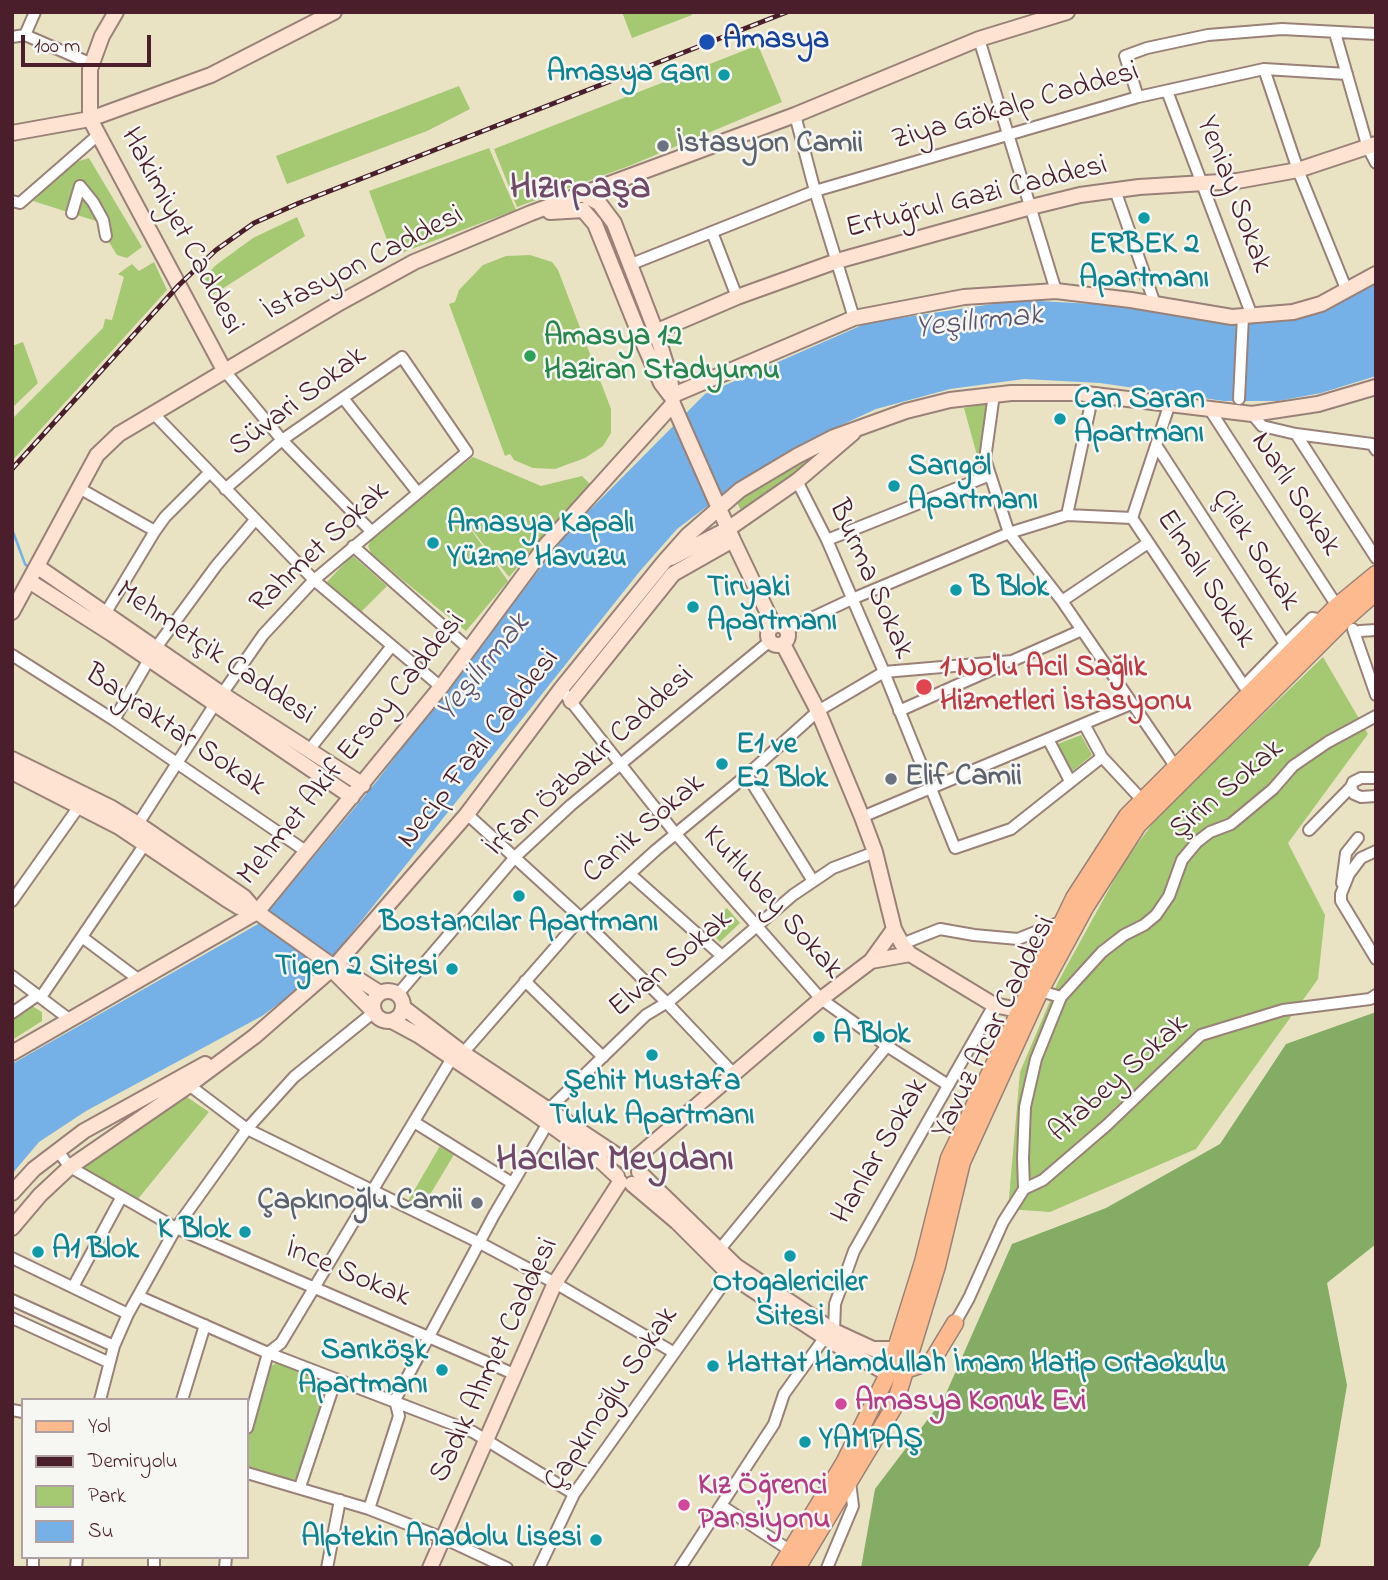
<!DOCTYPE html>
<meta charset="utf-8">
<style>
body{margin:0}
#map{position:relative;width:1388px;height:1580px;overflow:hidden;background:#e9e3c4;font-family:"Indie Flower",sans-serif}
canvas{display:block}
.frame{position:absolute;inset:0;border:14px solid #4a1f2b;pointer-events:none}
.legend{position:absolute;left:21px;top:1398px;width:228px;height:161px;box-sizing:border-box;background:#f6f6f2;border:2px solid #b1a0a2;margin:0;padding:9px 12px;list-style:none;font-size:21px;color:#4a1f2b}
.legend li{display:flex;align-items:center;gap:14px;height:35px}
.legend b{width:35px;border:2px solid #b1a0a2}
.scale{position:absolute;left:21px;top:35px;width:130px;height:32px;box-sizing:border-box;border:4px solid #4a1f2b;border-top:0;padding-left:9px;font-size:21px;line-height:24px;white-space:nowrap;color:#4a1f2b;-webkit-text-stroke:5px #f6f6f2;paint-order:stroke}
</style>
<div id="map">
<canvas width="1388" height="1580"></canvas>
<div class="frame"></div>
<ul class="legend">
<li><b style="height:9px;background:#fcba8e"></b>Yol</li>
<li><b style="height:9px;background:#4a1f2b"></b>Demiryolu</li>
<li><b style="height:19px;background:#a5c872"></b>Park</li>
<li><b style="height:19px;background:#75b0e6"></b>Su</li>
</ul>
<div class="scale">100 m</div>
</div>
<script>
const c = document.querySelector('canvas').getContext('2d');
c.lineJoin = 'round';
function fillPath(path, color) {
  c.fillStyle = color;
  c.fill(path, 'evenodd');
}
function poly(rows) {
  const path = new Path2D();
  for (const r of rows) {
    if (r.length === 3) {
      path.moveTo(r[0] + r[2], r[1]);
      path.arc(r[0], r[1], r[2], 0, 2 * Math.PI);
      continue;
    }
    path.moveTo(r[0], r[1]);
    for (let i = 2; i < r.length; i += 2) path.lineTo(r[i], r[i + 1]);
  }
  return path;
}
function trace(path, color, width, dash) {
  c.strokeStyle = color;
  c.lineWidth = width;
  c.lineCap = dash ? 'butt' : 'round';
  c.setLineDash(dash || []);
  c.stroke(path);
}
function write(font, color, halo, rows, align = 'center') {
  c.font = font + ' "Indie Flower",sans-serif';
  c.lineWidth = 5;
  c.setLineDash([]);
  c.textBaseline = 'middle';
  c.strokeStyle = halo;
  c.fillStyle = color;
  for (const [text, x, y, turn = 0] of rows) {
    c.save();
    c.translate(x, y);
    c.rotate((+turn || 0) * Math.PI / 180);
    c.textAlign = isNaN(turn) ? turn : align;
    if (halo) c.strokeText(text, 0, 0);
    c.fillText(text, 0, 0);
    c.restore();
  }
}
const green = poly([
 [622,12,691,12,692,15,632,38],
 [758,45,782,102,629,166,517,207,494,149],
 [459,86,470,109,427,131,287,184,276,156],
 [489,148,516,210,393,256,369,191],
 [89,158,142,247,127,258,117,255,96,221,33,201,59,175,79,161],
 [297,217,305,236,211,296,204,277,216,265,253,238],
 [530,255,552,262,558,270,611,409,611,433,603,446,585,458,555,469,533,468,514,460,510,454,505,456,449,304,455,302,459,290,483,265,506,256],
 [154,262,167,290,12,461,12,419,103,328,105,319,112,320,124,277,118,274,132,264,139,271],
 [23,342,38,383,12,408,12,346],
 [987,404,989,405,978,459,964,408],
 [834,442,744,516,736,501],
 [473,457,541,486,582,476,590,484,509,577,456,509,508,581,466,631,399,577,371,553,368,546,372,539,437,484],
 [352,555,387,586,360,613,327,582],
 [1323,657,1368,734,1288,843,1325,915,1318,979,1196,1149,1050,1212,1008,1209,1020,1072,1058,982,1124,862,1159,815],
 [1081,735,1092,755,1070,773,1055,745],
 [727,908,740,923,720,942,706,927],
 [32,1006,42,1012,42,1021,12,1040,12,1019],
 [184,1095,209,1112,138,1199,81,1167],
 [440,1146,455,1153,422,1208,408,1201],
 [277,1362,324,1381,329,1387,300,1477,295,1480,247,1468,247,1442,270,1367]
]);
const forest = poly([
 [1376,1012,1376,1244,1327,1283,1347,1385,1320,1546,1307,1568,861,1568,875,1489,944,1398,1012,1244,1106,1208,1220,1144,1286,1044]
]);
const water = poly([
 [1376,282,1376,376,1321,393,1278,401,1224,401,1100,383,1024,379,950,389,876,409,809,440,746,477,677,529,640,571,319,974,262,1016,86,1111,39,1142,12,1174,12,1064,258,924,376,782,569,531,705,394,867,323,1019,300,1298,315,1343,301]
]);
const stream = poly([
 [12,529,25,564,29,568],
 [39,577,65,595]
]);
const street = poly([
 [1335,33,1368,148,1376,163],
 [25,35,35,12],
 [12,37,25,35,92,64],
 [979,39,1056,291],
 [1264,69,1298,170,1347,291],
 [1167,91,1252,316],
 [1138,97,1125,56,1147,48,1208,35,1282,29,1376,34],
 [795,115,815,191,854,318],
 [80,186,93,202,103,220,106,236],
 [1115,190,1155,304],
 [12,201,20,203,98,135],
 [72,213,80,186],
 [712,232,737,297],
 [629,265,815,191,1138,97,1264,69,1347,74],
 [224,370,282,440,371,531],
 [994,394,985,459,1009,533,1062,601,1175,766],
 [343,398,418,493],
 [1239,399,1243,316],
 [1170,403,1132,518,1244,686,1285,644],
 [1210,410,1337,606],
 [153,413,314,580,441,687],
 [1252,414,1262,426,1296,434,1376,558],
 [1296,434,1372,444,1376,450],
 [1156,445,1285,644,1312,618,1323,620],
 [797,481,827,540,884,672,955,848,1011,829,1102,757],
 [79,488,155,531,105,614],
 [1067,515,1093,394],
 [155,531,165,517,210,472],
 [827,540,990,475],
 [353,546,469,649],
 [1062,601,1148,543],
 [1353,629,1376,695],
 [786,630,852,599,1009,533,1067,515,1132,518],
 [1355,635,1360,631,1376,630],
 [12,655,114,720,307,852],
 [561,689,675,833,821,999,887,1046,948,1085],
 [222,694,263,635,314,580,467,452,402,357,282,440,225,489],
 [899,711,1002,665],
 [114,720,155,649,216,566,255,520],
 [1084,724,1102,757,1142,800],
 [1048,739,1070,781],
 [309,750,391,647],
 [747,775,813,881],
 [1376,778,1361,778,1353,782,1351,787,1354,794,1361,797,1376,796],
 [467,814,581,918,667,1003,734,1074],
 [862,817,1131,704],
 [138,824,215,704],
 [1309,830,1351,787],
 [1376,851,1361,858,1349,874,1341,894,1341,901,1376,959],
 [630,874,722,956],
 [1342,883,1346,853,1358,838],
 [12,901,80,805],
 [82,937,138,979],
 [902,944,940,929,974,935,1018,939,1063,921],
 [12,976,69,1019],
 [525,981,603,1057],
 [1040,991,1061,997,1102,952,1124,935,1144,925,1156,915,1169,896,1182,860,1197,842,1210,832,1231,824,1273,789,1293,766,1328,742,1376,716],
 [398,994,516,856,571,805,770,641],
 [41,997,145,844],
 [1061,997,1036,1059,1025,1107,1023,1158,1024,1189,1043,1180,1107,1125,1201,1035,1283,1010,1370,999,1376,995],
 [12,1013,38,995],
 [463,1053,581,918,656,850,747,775,818,711,884,672,1012,661,1082,630],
 [185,1082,247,1129,480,1243,555,1283,673,1352],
 [548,1110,646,1015,671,1000,793,895,833,868,875,852],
 [414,1122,512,1183],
 [57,1150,70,1167,176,1228,514,1374],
 [720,1249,887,1046],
 [12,1258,128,1314],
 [73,1287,121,1198],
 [138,1296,268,1353,473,1432,574,1494],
 [12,1300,114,1346],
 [12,1318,108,1362],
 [955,1323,969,1298,1003,1222,1024,1189],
 [100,1400,114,1346,128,1314,176,1228,247,1129,294,1077,374,1012],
 [182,1400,205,1325],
 [12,1410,23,1412],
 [247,1428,268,1353,281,1343,452,1058],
 [247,1473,369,1509,443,1538,507,1568],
 [300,1487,336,1379],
 [722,1506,791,1551],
 [369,1509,399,1416,395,1400,494,1215,548,1123],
 [33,1568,33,1557],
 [76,1568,77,1557],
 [154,1568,154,1557],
 [225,1568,226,1557],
 [327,1568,340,1500],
 [539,1568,574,1494,734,1269],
 [680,1568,774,1424,784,1394,825,1337,834,1331,835,1304,854,1251,994,1005],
 [827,1568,853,1506,850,1482]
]);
const secondary = poly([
 [116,12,102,36,90,69,90,119,224,370],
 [12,133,90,119,211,75,334,12],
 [584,195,599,203,614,223,656,332,670,377,673,404,733,540,774,626],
 [550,212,583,210,595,224,641,338,661,383,670,395],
 [641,338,737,297,837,261,1031,207,1080,195,1139,187,1237,181,1298,170,1376,144],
 [671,396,854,318,964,297,1056,291,1131,300,1232,317,1293,312,1321,304,1376,274],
 [671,558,728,529,797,481,853,433],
 [38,567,222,694,363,785],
 [29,581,112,634,352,797],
 [12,612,97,455,119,434,341,302,414,262,531,213,795,115,979,39,1067,12],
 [778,635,10],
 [783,644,818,711,862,817,875,852,894,929,902,944,910,954,994,1005,1018,1010],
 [571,701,673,574,733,540],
 [12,759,110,807,138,824,244,897,257,912,334,967,342,969,380,993],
 [12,772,119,827,226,899,239,907,256,912],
 [871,961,910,954],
 [334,968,336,974,374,1012],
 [388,1006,15],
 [404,1008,463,1053,627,1162],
 [392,1021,418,1035,534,1113,603,1163,617,1176],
 [12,1053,257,912,441,687,547,544,673,404],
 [631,1162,821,999,871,961,894,929],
 [639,1172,736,1266,834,1331,873,1349,895,1349],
 [632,1184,677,1222,730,1275,835,1344,888,1374],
 [12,1193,34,1169,84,1131,205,1064],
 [12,1228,40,1195,70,1167,188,1086,255,1036,334,967,467,814,561,689,664,562,688,535,740,490,797,456,834,437,906,411,950,400,1011,393,1078,393,1252,414,1318,404,1376,387],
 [430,1568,555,1283,620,1182]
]);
const primary = poly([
 [897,1373,932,1361,955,1323],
 [780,1568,844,1463,888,1374,923,1262,949,1158,1074,898,1127,816,1337,606,1376,574],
 [797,1568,894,1407,937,1266,962,1162,1040,991,1086,906,1138,825,1342,622,1376,592]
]);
const rail = poly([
 [12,469,179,285,216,250,254,223,299,203,787,12]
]);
const markers = [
 [707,42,9,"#1a4fb4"],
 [724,75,7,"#0f9aa8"],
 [663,146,7,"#6b7280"],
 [1144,218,7,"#0f9aa8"],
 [530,356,7,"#2e9e5b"],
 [1060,419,7,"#0f9aa8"],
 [894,486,7,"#0f9aa8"],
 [433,543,7,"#0f9aa8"],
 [956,590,7,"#0f9aa8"],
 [693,607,7,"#0f9aa8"],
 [924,687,9,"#e0444e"],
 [722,764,7,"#0f9aa8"],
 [891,779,7,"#6b7280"],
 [519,896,7,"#0f9aa8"],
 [452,969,7,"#0f9aa8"],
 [819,1037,7,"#0f9aa8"],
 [652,1055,7,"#0f9aa8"],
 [477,1203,7,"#6b7280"],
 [245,1232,7,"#0f9aa8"],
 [38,1252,7,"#0f9aa8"],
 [790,1256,7,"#0f9aa8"],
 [713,1366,7,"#0f9aa8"],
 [442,1370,7,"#0f9aa8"],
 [841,1404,7,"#d1479c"],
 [805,1442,7,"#0f9aa8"],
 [684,1505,7,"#d1479c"],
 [596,1540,7,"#0f9aa8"]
];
const transitNames = [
 ["Amasya",723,42]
];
const cultureNames = [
 ["Amasya Garı",710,75,"right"],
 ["ERBEK 2",1144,247,"center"],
 ["Apartmanı",1144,281,"center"],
 ["Can Saran",1074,402],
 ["Apartmanı",1074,436],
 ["Sarıgöl",908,469],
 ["Apartmanı",908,503],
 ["Amasya Kapalı",447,526],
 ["Yüzme Havuzu",447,560],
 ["Tiryaki",707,590],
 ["Apartmanı",707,624],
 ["B Blok",970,590],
 ["E1 ve",736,747],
 ["E2 Blok",736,781],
 ["Bostancılar Apartmanı",519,925,"center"],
 ["Tigen 2 Sitesi",438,969,"right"],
 ["A Blok",833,1037],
 ["Şehit Mustafa",652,1084,"center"],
 ["Tuluk Apartmanı",652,1118,"center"],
 ["K Blok",231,1232,"right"],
 ["A1 Blok",52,1252],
 ["Otogalericiler",790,1285,"center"],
 ["Sitesi",790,1319,"center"],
 ["Sarıköşk",428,1353,"right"],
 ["Apartmanı",428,1387,"right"],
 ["Hattat Hamdullah İmam Hatip Ortaokulu",727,1366],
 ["YAMPAŞ",819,1442],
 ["Alptekin Anadolu Lisesi",582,1540,"right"]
];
const streetNames = [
 ["Ziya Gökalp Caddesi",1016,108,-16],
 ["Yeniay Sokak",1232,195,69],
 ["Ertuğrul Gazi Caddesi",977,199,-14],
 ["Hakimiyet Caddesi",180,232,62],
 ["İstasyon Caddesi",364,265,-27],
 ["Süvari Sokak",299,403,-37],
 ["Narlı Sokak",1294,495,57],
 ["Rahmet Sokak",321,549,-43],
 ["Çilek Sokak",1254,551,57],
 ["Burma Sokak",869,580,66],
 ["Elmalı Sokak",1204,580,57],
 ["Mehmetçik Caddesi",214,655,34],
 ["Bayraktar Sokak",174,732,34],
 ["Mehmet Akif Ersoy Caddesi",353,750,-51],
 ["Necip Fazıl Caddesi",480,750,-52],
 ["İrfan Özbakır Caddesi",591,763,-42],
 ["Şirin Sokak",1228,791,-40],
 ["Canik Sokak",645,830,-41],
 ["Kutlubey Sokak",771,904,48],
 ["Elvan Sokak",672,965,-40],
 ["Yavuz Acar Caddesi",996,1028,-64],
 ["Atabey Sokak",1120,1080,-42],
 ["Hanlar Sokak",882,1152,-60],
 ["İnce Sokak",347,1275,23],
 ["Sadık Ahmet Caddesi",496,1361,-65],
 ["Çapkınoğlu Sokak",613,1400,-56]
];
const worshipNames = [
 ["İstasyon Camii",677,146],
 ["Elif Camii",905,779],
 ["Çapkınoğlu Camii",463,1203,"right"]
];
const leisureNames = [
 ["Amasya 12",544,339],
 ["Haziran Stadyumu",544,373]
];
const healthNames = [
 ["1 No'lu Acil Sağlık",940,670],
 ["Hizmetleri İstasyonu",940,704]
];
const hotelNames = [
 ["Amasya Konuk Evi",855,1404],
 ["Kız Öğrenci",698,1488],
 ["Pansiyonu",698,1522]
];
const waterNames = [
 ["Yeşilırmak",979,324,-6],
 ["Yeşilırmak",485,669,-51]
];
const districtNames = [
 ["Hızırpaşa",580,191],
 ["Hacılar Meydanı",615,1163]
];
fillPath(green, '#a5c872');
fillPath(forest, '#84ac64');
fillPath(water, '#75b0e6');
trace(stream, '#75b0e6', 2.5);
trace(street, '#9a8178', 14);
trace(secondary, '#9a8178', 18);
trace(primary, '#9a8178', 19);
trace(street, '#fff', 10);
trace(secondary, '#fee3d2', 14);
trace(primary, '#fcba8e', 16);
trace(rail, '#4a1f2b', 5);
trace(rail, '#f6f6f2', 2.5, [8]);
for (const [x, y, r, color] of markers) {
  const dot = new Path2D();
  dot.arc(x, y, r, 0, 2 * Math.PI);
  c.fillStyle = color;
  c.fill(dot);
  trace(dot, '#f6f6f2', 2.5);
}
write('bold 30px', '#164399', '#f6f6f2', transitNames, 'left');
write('bold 30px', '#0d838f', '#f6f6f2', cultureNames, 'left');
write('30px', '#4a1f2b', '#f6f6f2', streetNames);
write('bold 30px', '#5b616d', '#f6f6f2', worshipNames, 'left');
write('bold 30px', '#27864d', '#f6f6f2', leisureNames, 'left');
write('bold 30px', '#be3a42', '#f6f6f2', healthNames, 'left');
write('bold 30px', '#b23c85', '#f6f6f2', hotelNames, 'left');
write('italic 32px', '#59526c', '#f6f6f2', waterNames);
write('bold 37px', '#6f4967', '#f6f6f2', districtNames);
</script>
